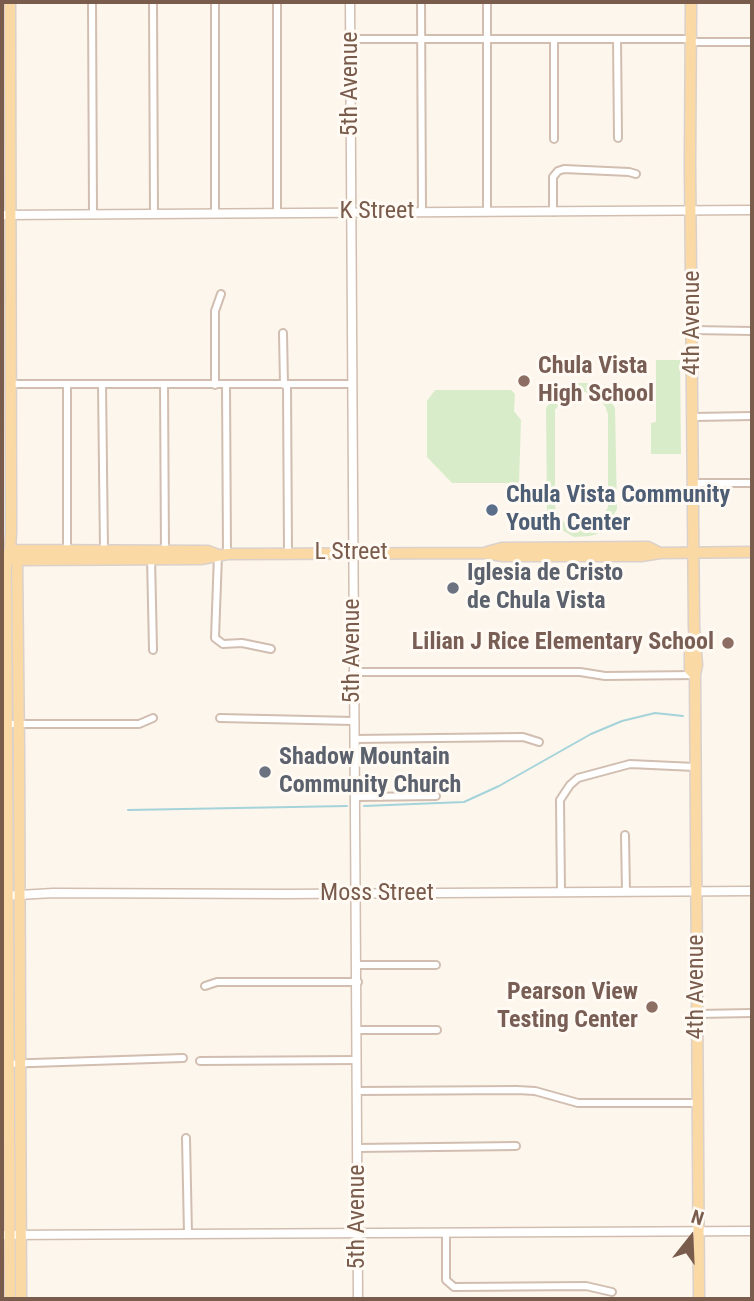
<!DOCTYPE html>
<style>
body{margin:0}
#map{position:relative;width:754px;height:1301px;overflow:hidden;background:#fdf6ec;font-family:"Roboto Condensed",sans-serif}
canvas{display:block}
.frame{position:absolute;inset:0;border:4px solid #7a5c4d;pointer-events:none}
.north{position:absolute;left:656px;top:1203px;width:70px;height:70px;-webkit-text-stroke:5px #fffaf3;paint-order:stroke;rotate:18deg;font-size:19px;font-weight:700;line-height:28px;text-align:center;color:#7a5c4d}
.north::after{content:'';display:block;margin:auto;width:24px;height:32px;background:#7a5c4d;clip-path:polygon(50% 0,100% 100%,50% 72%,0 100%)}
</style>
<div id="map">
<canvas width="754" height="1301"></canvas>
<div class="frame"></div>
<div class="north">N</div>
</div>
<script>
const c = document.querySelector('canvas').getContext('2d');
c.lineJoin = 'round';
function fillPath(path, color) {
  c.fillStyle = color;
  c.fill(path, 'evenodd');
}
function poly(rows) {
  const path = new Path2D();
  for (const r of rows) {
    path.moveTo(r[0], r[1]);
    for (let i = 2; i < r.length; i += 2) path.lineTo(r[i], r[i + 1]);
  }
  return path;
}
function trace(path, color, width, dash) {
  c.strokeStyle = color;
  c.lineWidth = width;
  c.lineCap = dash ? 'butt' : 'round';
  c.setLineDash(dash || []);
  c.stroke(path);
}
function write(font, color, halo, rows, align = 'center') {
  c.font = font + ' "Roboto Condensed",sans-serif';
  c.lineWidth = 6;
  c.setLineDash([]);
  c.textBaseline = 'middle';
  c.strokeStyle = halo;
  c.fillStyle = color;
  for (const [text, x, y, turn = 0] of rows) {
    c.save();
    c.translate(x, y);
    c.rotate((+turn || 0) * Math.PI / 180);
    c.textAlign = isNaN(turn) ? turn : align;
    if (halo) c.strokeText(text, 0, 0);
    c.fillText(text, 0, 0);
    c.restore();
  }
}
const green = poly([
 [656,360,680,360,681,454,651,454,651,423,656,422],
 [578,383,587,383,603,390,615,408,617,509,609,523,597,534,590,536,574,537,560,529,547,513,546,408,559,390],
 [573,392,585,392,597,397,605,406,608,414,608,507,602,518,588,528,577,528,566,524,556,512,555,505,555,410,565,397],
 [435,390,511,390,515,394,514,411,521,420,519,483,452,483,427,457,427,401]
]);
const stream = poly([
 [364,806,464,802,499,786,591,734,622,721,655,713,683,716],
 [128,810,347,806]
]);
const minor = poly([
 [92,2,93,213],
 [153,2,154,213],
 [215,2,215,213],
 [277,2,277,213],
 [421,2,422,212],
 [351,39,691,39],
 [554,39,554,139],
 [617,39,618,138],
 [691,42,752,42],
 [487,212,487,2],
 [553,212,553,177,558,171,564,169,629,172,636,174],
 [692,330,752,331],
 [283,333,284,385],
 [11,384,352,384],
 [164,384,165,554],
 [287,384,288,554],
 [102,385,104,551],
 [215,385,215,311,221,294],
 [226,385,227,554],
 [693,417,752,416],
 [694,483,752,483],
 [67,550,67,385],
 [218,555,215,638,223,644,242,643,271,649],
 [151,557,153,650],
 [353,672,580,672,605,676,695,675],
 [220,718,353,721],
 [2,724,139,724,153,718],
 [354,739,523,737,539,742],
 [356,797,436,796],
 [625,835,626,892],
 [561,892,560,800,570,785,578,778,630,764,695,767],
 [356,965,436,965],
 [205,986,217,982,358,982],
 [697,1014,752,1013],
 [358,1030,437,1030],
 [200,1061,357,1060],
 [2,1064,183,1058],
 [358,1091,517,1090,535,1091,578,1103,697,1103],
 [186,1138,188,1234],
 [358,1148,516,1146],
 [446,1233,446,1280,454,1287,586,1286,612,1292]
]);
const tertiary = poly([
 [350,2,358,1299],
 [2,215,752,210],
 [2,896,53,893,286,894,752,891],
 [2,1235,752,1231]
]);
const primary = poly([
 [691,2,690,165,694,627,697,665,695,675,699,1299],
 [10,550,17,560,19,753,21,1299],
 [10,550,208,551,216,554],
 [487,552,502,548,648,547,660,553],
 [13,560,201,559,227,554,484,553,503,556,641,556,660,553,752,552],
 [695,675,690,670,690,651,695,644],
 [10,1299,6,560,10,550,11,532,10,2]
]);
const markers = [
 [524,381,7,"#8d6e63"],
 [492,510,7,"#5c6f8a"],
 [453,588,7,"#6b7280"],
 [728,643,7,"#8d6e63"],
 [265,772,7,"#6b7280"],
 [652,1007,7,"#8d6e63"]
];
const streetNames = [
 ["5th Avenue",351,84,-90],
 ["K Street",377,212],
 ["4th Avenue",693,323,-90],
 ["L Street",351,553],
 ["5th Avenue",353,651,-90],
 ["Moss Street",377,894],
 ["4th Avenue",697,987,-90],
 ["5th Avenue",358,1217,-90]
];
const educationNames = [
 ["Chula Vista",538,367,"left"],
 ["High School",538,395,"left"],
 ["Lilian J Rice Elementary School",714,643],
 ["Pearson View",638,993],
 ["Testing Center",638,1021]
];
const serviceNames = [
 ["Chula Vista Community",506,496],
 ["Youth Center",506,524]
];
const worshipNames = [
 ["Iglesia de Cristo",467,574],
 ["de Chula Vista",467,602],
 ["Shadow Mountain",279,758],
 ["Community Church",279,786]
];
fillPath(green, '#d8ecc9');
trace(stream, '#a5d3da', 2);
trace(minor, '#d1beb0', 10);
trace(tertiary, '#d1beb0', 11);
trace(primary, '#dad1cd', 13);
trace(minor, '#fff', 6);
trace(tertiary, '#fff', 8);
trace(primary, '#fbd9a5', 10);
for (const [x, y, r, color] of markers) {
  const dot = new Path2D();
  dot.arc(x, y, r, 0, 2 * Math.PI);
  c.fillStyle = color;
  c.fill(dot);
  trace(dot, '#fffaf3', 2.5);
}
write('24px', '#7a5c4d', '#fffaf3', streetNames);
write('bold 24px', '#785e54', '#fffaf3', educationNames, 'right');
write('bold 24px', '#4e5e75', '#fffaf3', serviceNames, 'left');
write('bold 24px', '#5b616d', '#fffaf3', worshipNames, 'left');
</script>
